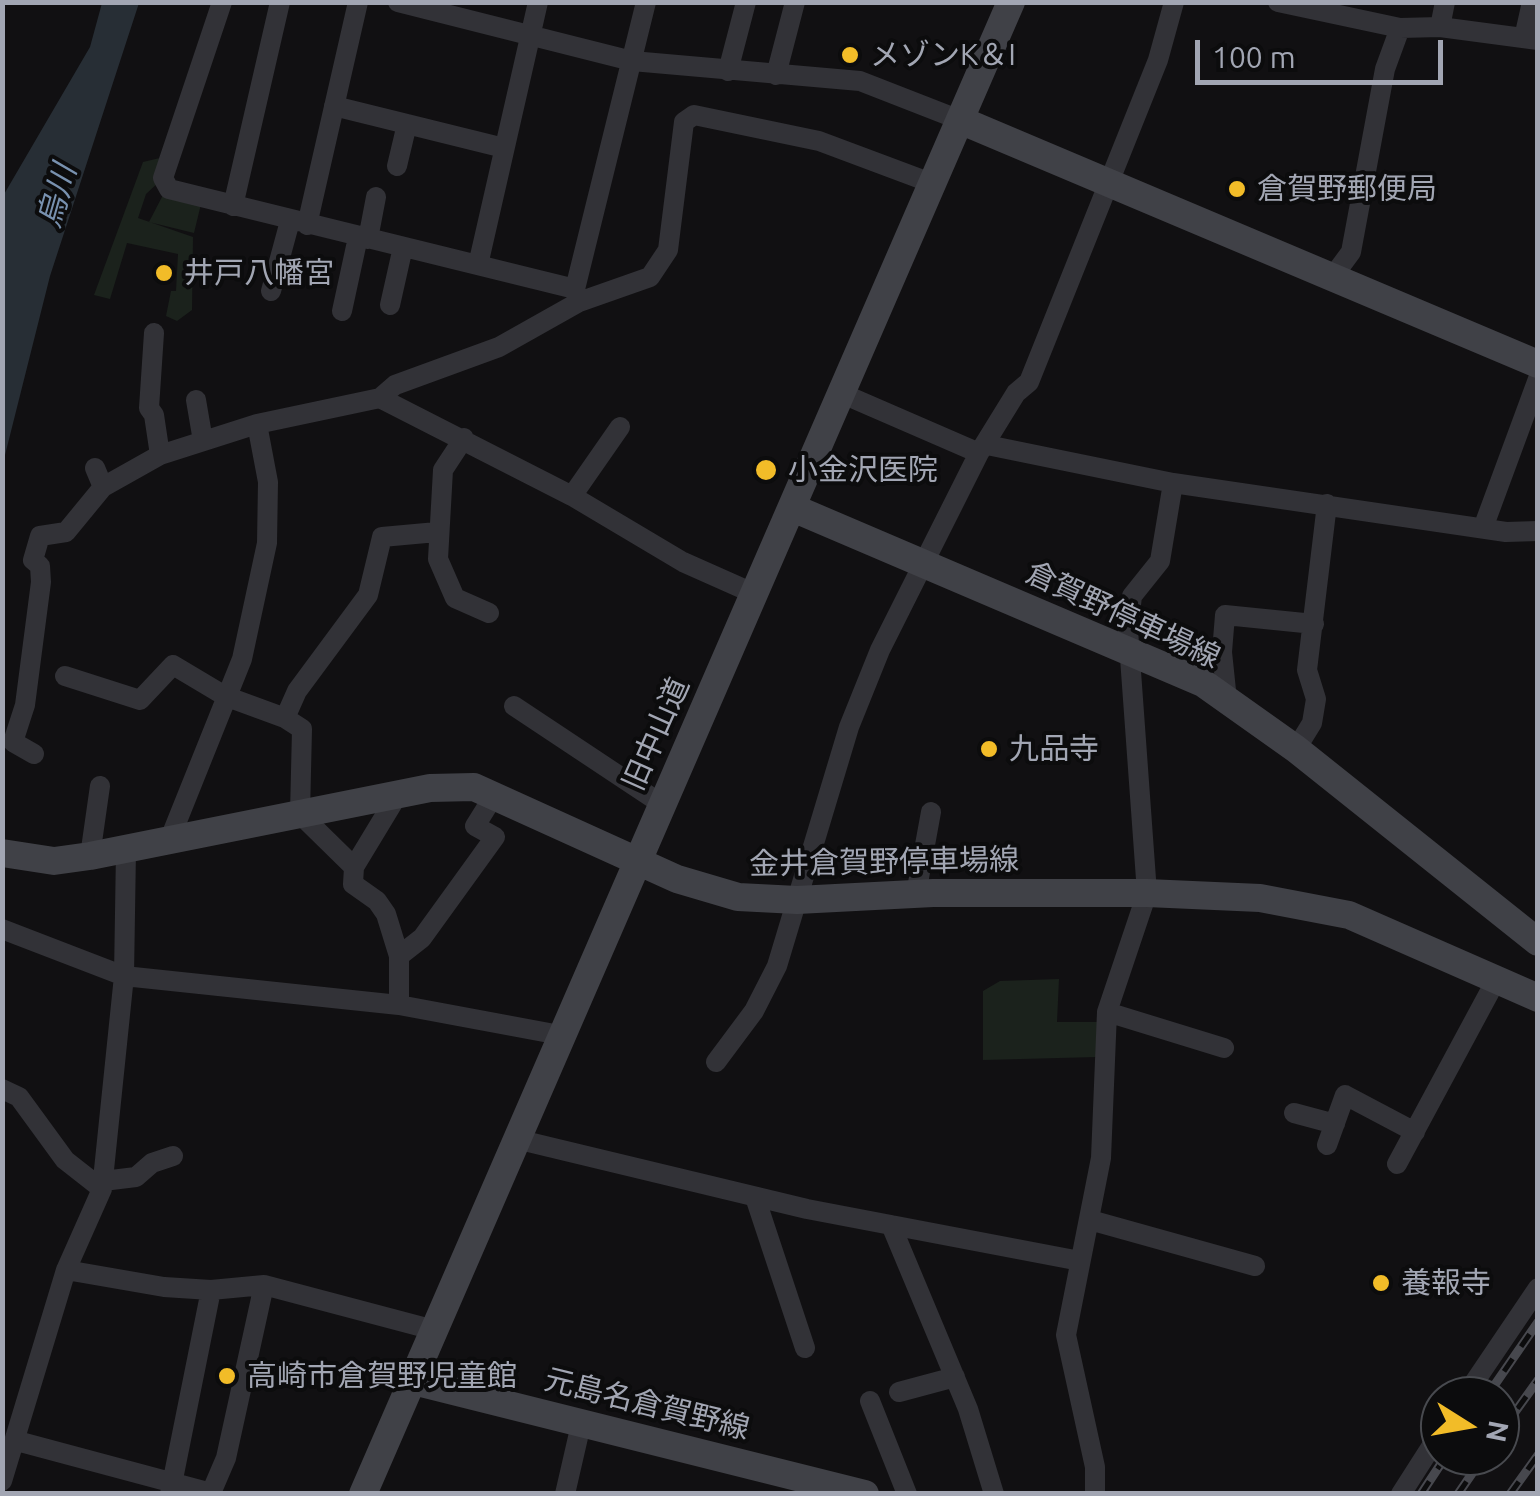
<!DOCTYPE html>
<meta charset="utf-8">
<style>
body{margin:0}
#map{position:relative;width:1540px;height:1496px;overflow:hidden;background:#111012;font-family:Ubuntu,sans-serif}
canvas{display:block}
.frame{position:absolute;inset:0;border:5px solid #a2a6b3;pointer-events:none}
.north{position:absolute;left:1420px;top:1376px;width:100px;height:100px;box-sizing:border-box;background:#0c0c0d;border:2px solid #484a4f;border-radius:50%;rotate:101deg;font-size:28px;font-weight:700;line-height:40px;text-align:center;color:#a2a6b3}
.north::after{content:'';display:block;margin:auto;width:35px;height:45px;background:#f2bc28;clip-path:polygon(50% 0,100% 100%,50% 72%,0 100%)}
.scale{position:absolute;left:1195px;top:40px;width:248px;height:45px;box-sizing:border-box;border:5px solid #a2a6b3;border-top:0;padding-left:12px;font-size:30px;line-height:35px;white-space:nowrap;color:#a2a6b3;-webkit-text-stroke:8px #0c0c0d;paint-order:stroke}
</style>
<div id="map">
<canvas width="1540" height="1496"></canvas>
<div class="frame"></div>
<div class="north">N</div>
<div class="scale">100 m</div>
</div>
<script>
const c = document.querySelector('canvas').getContext('2d');
c.lineJoin = 'round';
function fillPath(path, color) {
  c.fillStyle = color;
  c.fill(path, 'evenodd');
}
function poly(rows) {
  const path = new Path2D();
  for (const r of rows) {
    path.moveTo(r[0], r[1]);
    for (let i = 2; i < r.length; i += 2) path.lineTo(r[i], r[i + 1]);
  }
  return path;
}
function trace(path, color, width, dash) {
  c.strokeStyle = color;
  c.lineWidth = width;
  c.lineCap = dash ? 'butt' : 'round';
  c.setLineDash(dash || []);
  c.stroke(path);
}
function write(font, color, halo, rows, align = 'center') {
  c.font = font + ' Ubuntu,"Noto Sans JP",sans-serif';
  c.lineWidth = 8;
  c.setLineDash([]);
  c.textBaseline = 'middle';
  c.strokeStyle = halo;
  c.fillStyle = color;
  for (const [text, x, y, turn = 0] of rows) {
    c.save();
    c.translate(x, y);
    c.rotate((+turn || 0) * Math.PI / 180);
    c.textAlign = isNaN(turn) ? turn : align;
    if (halo) c.strokeText(text, 0, 0);
    c.fillText(text, 0, 0);
    c.restore();
  }
}
const green = poly([
 [160,158,160,181,146,194,138,218,193,237,192,310,177,321,166,316,171,291,176,291,178,254,127,243,110,299,94,295,143,162],
 [164,193,201,204,194,233,149,222],
 [1059,979,1057,1022,1097,1022,1097,1057,983,1060,983,991,1000,981]
]);
const water = poly([
 [102,3,139,3,50,276,3,463,3,196,90,47]
]);
const street = poly([
 [222,2,163,178,169,189,575,289],
 [398,2,632,61,860,81,960,120],
 [1278,2,1400,28,1440,27,1538,40],
 [1440,27,1445,2],
 [1524,38,1532,2],
 [728,71,746,2],
 [776,75,795,2],
 [334,106,504,148],
 [397,166,407,124],
 [233,206,280,2],
 [307,225,358,2],
 [368,239,376,197],
 [478,265,538,2],
 [1334,275,1351,252,1385,69,1400,28],
 [271,291,290,221],
 [579,301,575,289,646,2],
 [390,305,403,247],
 [342,311,358,237],
 [154,333,149,408,154,415,160,455],
 [843,394,979,453],
 [380,398,572,496,683,562,755,594],
 [196,400,203,441],
 [464,438,443,470,438,559,455,598,489,613],
 [987,445,1173,483,1506,532,1538,531],
 [95,468,103,487],
 [572,496,620,427],
 [1483,528,1538,379],
 [65,676,140,700,173,665,225,696,285,718,302,729,300,814,354,867],
 [1227,700,1222,652,1225,615,1314,624],
 [514,706,660,803],
 [285,718,297,691,368,595,382,537,437,532],
 [1296,749,1312,723,1316,699,1307,670,1327,504],
 [34,754,13,742,25,705,41,582,40,566,33,560,40,536,66,532,103,487,160,455,257,424,380,398,395,385,499,347,579,302,650,277,668,250,684,122,694,115,819,141,934,184],
 [397,796,354,867,353,884,377,901,386,914,399,956,399,1005],
 [169,841,242,659,267,543,268,482,257,424],
 [90,856,100,786],
 [916,894,931,812],
 [2,929,124,976,399,1005,560,1035],
 [399,956,422,938,495,837,475,826,495,794],
 [1107,1012,1224,1048],
 [716,1062,754,1011,777,966,849,727,880,650,979,453,1016,393,1029,382,1158,60,1174,2],
 [2,1089,19,1097,65,1160,102,1189],
 [1294,1113,1335,1124],
 [516,1139,807,1209,1080,1261],
 [1327,1145,1345,1095,1415,1132],
 [1397,1164,1495,982],
 [103,1181,136,1177,152,1163,173,1156],
 [755,1197,805,1348],
 [1090,1220,1255,1266],
 [891,1225,968,1409,994,1494],
 [66,1270,164,1287,211,1290,264,1285,434,1330],
 [899,1392,955,1377],
 [1465,1396,1538,1288],
 [870,1401,907,1494],
 [17,1441,211,1493,226,1458,264,1285],
 [2,1481,66,1270,102,1189,124,976,126,850],
 [170,1494,211,1290],
 [565,1494,582,1420],
 [1095,1494,1095,1467,1066,1335,1101,1158,1107,1012,1147,893,1128,630,1132,596,1160,561,1173,483],
 [1401,1494,1440,1433]
]);
const secondary = poly([
 [960,120,1538,364],
 [793,508,1203,683,1296,749,1538,942],
 [2,853,54,861,90,856,430,788,474,787,677,879,738,897,797,900,933,893,1147,893,1260,898,1349,915,1538,998],
 [413,1381,865,1494],
 [363,1494,1011,2]
]);
const rail = poly([
 [1487,1396,1538,1322],
 [1500,1433,1538,1380],
 [1421,1494,1446,1456],
 [1458,1494,1484,1456],
 [1510,1494,1538,1455]
]);
const markers = [
 [850,55,10,"#f2bc28"],
 [1237,189,10,"#f2bc28"],
 [164,273,10,"#f2bc28"],
 [766,470,12,"#f2bc28"],
 [989,749,10,"#f2bc28"],
 [1381,1283,10,"#f2bc28"],
 [227,1376,10,"#f2bc28"]
];
const poiNames = [
 ["メゾンK＆I",870,55],
 ["倉賀野郵便局",1257,189],
 ["井戸八幡宮",184,273],
 ["小金沢医院",788,470],
 ["九品寺",1009,749],
 ["養報寺",1401,1283],
 ["高崎市倉賀野児童館",247,1376]
];
const streetNames = [
 ["倉賀野停車場線",1123,615,25],
 ["旧中山道",656,734,-66],
 ["金井倉賀野停車場線",884,862,-1],
 ["元島名倉賀野線",647,1404,14]
];
const waterNames = [
 ["烏川",57,196,-74]
];
fillPath(green, '#1b221c');
fillPath(water, '#272e35');
trace(street, '#323237', 20);
trace(secondary, '#404147', 28);
trace(rail, '#47484e', 9);
trace(rail, '#0c0c0d', 5, [15]);
for (const [x, y, r, color] of markers) {
  const dot = new Path2D();
  dot.arc(x, y, r, 0, 2 * Math.PI);
  c.fillStyle = color;
  c.fill(dot);
  trace(dot, '#0c0c0d', 4);
}
write('30px', '#a2a6b3', '#0c0c0d', poiNames, 'left');
write('30px', '#a2a6b3', '#0c0c0d', streetNames);
write('italic 32px', '#7891af', '#0c0c0d', waterNames);
</script>
